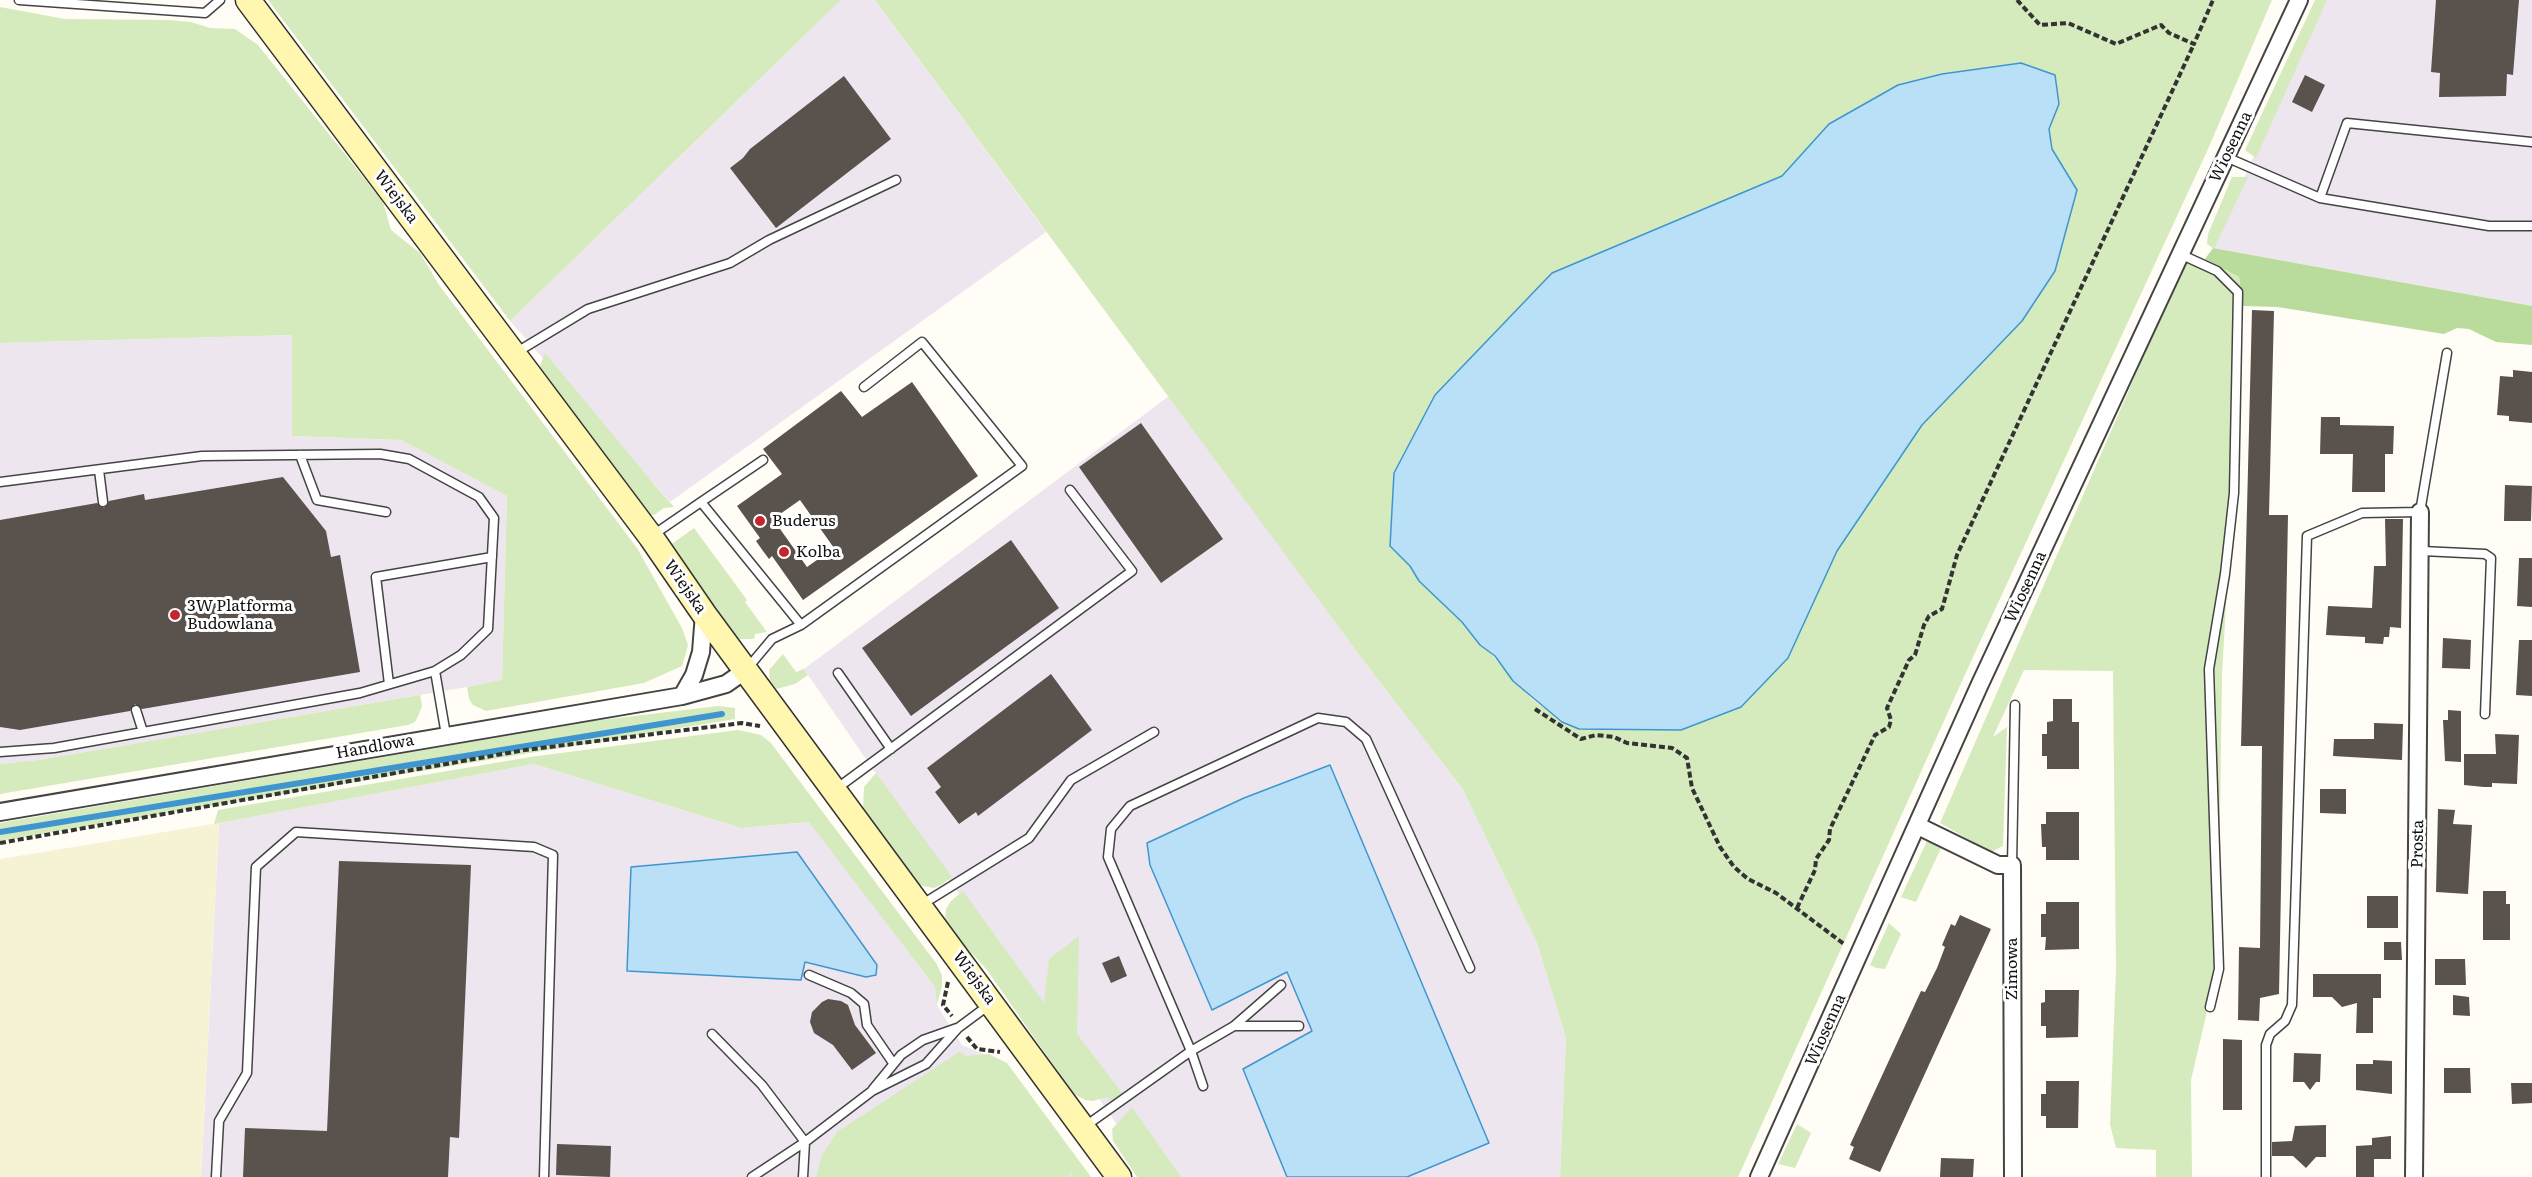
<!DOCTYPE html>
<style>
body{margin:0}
canvas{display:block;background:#fffdf5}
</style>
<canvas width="2532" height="1177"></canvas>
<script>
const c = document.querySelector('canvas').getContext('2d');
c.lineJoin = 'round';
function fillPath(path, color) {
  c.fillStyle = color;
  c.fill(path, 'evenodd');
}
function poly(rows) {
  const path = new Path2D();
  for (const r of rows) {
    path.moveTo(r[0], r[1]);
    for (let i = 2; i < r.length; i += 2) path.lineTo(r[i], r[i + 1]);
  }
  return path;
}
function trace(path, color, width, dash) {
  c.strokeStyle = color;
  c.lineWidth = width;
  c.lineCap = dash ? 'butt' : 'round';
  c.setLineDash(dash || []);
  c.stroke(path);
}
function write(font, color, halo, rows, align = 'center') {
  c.font = font + ' Literata,serif';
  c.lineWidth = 6;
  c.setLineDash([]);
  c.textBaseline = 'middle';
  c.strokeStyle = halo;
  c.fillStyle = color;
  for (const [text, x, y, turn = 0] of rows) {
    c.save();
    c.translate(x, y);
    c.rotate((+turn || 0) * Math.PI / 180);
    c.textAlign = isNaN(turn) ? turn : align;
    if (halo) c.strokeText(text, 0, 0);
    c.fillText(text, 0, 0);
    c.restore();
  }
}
const industrial = poly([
 [841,0,875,0,1046,232,670,502,510,321],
 [2323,0,2532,0,2532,306,2213,248],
 [292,335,292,436,401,440,507,496,502,681,38,760,0,764,0,343],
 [1169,396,1372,672,1462,788,1537,943,1566,1038,1560,1177,1153,1177,804,669],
 [534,764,741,828,810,822,935,987,937,1005,962,1045,993,1058,1075,1169,1070,1177,201,1177,219,823]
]);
const farmland = poly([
 [219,823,201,1177,0,1177,0,859]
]);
const green = poly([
 [268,0,841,0,510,321],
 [875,0,2272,0,2208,149,1967,670,1738,1177,1560,1177,1566,1038,1537,943,1462,788,1372,672],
 [1462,622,1596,727,1579,729,1562,722,1532,699],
 [2315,0,2327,0,2256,158,2245,150],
 [0,7,65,19,169,20,191,22,210,28,235,29,258,45,383,202,391,230,420,253,439,285,637,548,682,628,688,645,682,666,644,683,486,711,473,705,469,699,467,687,502,680,507,496,401,440,292,436,292,335,0,343],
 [2232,177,2248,177,2214,249,2207,244,2208,234],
 [2187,257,2205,259,2239,277,2243,306,2222,674,2218,964,2191,1080,2192,1177,2156,1177,2156,1150,2116,1148,2110,1124,2116,969,2113,671,2024,670,1993,737,2007,727,2003,846,1991,852,1940,823],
 [545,353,658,489,674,507,664,508,654,515,646,514,541,374,540,366],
 [694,528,747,600,745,602,767,632,755,634,754,639,737,639,730,635,669,546],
 [783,654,796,672,804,669,808,675,795,684,776,689,770,680,769,670],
 [420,695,422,706,419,714,415,722,408,725,0,794,0,764,38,760],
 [718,706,735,708,735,719,0,841,0,823,592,721],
 [738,730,761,735,771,743,936,963,942,975,942,986,937,1005,935,987,809,822,741,828,534,764,214,824,218,810,530,757],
 [876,773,952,877,941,885,934,888,918,885,863,811,864,787],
 [1927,841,1941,848,1916,902,1901,897],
 [963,891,1044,1003,1049,959,1079,936,1077,1034,1122,1093,1111,1101,1107,1097,1093,1101,1085,1100,1073,1093,987,970,949,928,945,920,946,909,951,901],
 [1889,923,1901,934,1885,969,1876,968,1870,965],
 [959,1052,967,1056,989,1054,1007,1063,1091,1177,1070,1177,1074,1168,1068,1177,816,1177,822,1155,837,1132],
 [1132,1107,1181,1177,1137,1177,1113,1141,1112,1129],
 [1797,1124,1811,1133,1795,1168,1778,1164]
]);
const forest = poly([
 [2213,248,2532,306,2532,345,2496,342,2469,329,2457,328,2444,334,2278,307,2243,306,2239,277,2205,259]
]);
const water = poly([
 [2021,63,2055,75,2059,104,2049,129,2052,149,2077,190,2055,271,2022,321,1922,425,1837,551,1788,658,1741,707,1681,730,1579,729,1562,722,1513,681,1495,656,1480,645,1462,622,1419,581,1410,566,1390,546,1394,473,1435,395,1552,273,1782,176,1829,124,1898,85,1942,74,2021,63],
 [1330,765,1489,1143,1407,1177,1287,1177,1243,1069,1312,1031,1287,972,1212,1010,1150,865,1147,843,1244,798,1330,765],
 [797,852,877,965,876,975,866,977,805,962,801,980,627,971,631,867,797,852]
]);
const stream = poly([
 [0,832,722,714]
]);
const building = poly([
 [2436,0,2519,0,2513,75,2507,74,2506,96,2439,97,2440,73,2431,72],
 [2305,75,2325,85,2312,112,2292,102],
 [844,76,891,139,776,228,730,168,743,158,750,149],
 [2252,310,2274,311,2269,515,2288,515,2279,994,2260,998,2259,1021,2238,1020,2239,947,2260,948,2262,746,2241,746],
 [2513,370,2532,372,2532,423,2509,421,2509,416,2497,415,2500,376,2513,377],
 [912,382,978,476,803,600,772,556,769,559,763,551,756,541,760,538,737,506,782,474,763,449,841,391,862,417],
 [800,500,834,548,807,567,773,519],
 [2321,417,2340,417,2340,425,2394,426,2393,454,2385,454,2385,492,2352,492,2353,454,2320,454],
 [1141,423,1223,539,1161,583,1079,467],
 [283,477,326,531,331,557,340,555,360,672,142,709,135,704,130,711,20,730,0,727,0,520,97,503,104,508,109,501,144,494,145,500],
 [2505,485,2532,486,2531,521,2504,521],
 [2385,519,2403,519,2401,628,2390,627,2389,637,2384,637,2383,644,2365,643,2365,637,2326,635,2328,606,2372,608,2374,566,2386,566],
 [1011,540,1059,608,911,716,862,648],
 [2519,558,2532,558,2532,607,2517,606],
 [2443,638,2471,640,2470,669,2442,668],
 [2519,640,2532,640,2532,696,2516,695],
 [1051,674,1092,730,978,816,976,812,959,824,935,792,941,787,927,768],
 [2053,699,2072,699,2072,722,2079,722,2079,769,2047,769,2047,756,2042,756,2042,734,2047,734,2047,722,2053,721],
 [2448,710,2461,711,2461,762,2445,761,2443,720,2448,720],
 [2374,723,2403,724,2402,760,2333,756,2334,739,2374,739],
 [2495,734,2519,735,2517,784,2492,783,2492,787,2484,787,2464,785,2464,754,2496,754],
 [2320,789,2346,789,2346,814,2320,813],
 [2438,809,2455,810,2453,824,2472,825,2468,894,2436,892],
 [2046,812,2079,812,2079,860,2046,860,2046,847,2042,847,2041,824,2046,824],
 [339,861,471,865,459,1138,450,1137,448,1177,243,1177,245,1128,327,1131],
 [2483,891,2506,891,2506,904,2510,904,2510,940,2483,940],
 [2367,896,2398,896,2398,928,2367,928],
 [2046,902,2079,902,2079,949,2045,950,2046,937,2041,937,2041,914,2046,914],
 [1960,915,1991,929,1880,1172,1849,1159,1854,1147,1850,1145,1921,991,1925,992,1937,968,1945,947,1942,945,1951,924,1955,926],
 [2384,942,2401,942,2402,960,2384,960],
 [1119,956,1127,976,1111,983,1102,963],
 [2435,959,2465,959,2466,985,2435,985],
 [2313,974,2381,974,2381,998,2373,998,2373,1033,2356,1033,2357,1003,2342,1007,2332,997,2313,997],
 [2045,990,2079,990,2078,1037,2046,1038,2046,1026,2041,1026,2041,1003,2045,1002],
 [2453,995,2469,997,2470,1016,2453,1015],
 [828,999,841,1001,848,1005,855,1025,876,1053,852,1070,833,1045,814,1033,810,1022,812,1012,822,1002],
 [2223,1039,2242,1040,2242,1110,2223,1110],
 [2294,1053,2321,1054,2320,1082,2316,1082,2310,1090,2304,1082,2293,1082],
 [2373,1060,2392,1061,2392,1094,2356,1090,2356,1064,2373,1064],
 [2444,1068,2470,1068,2471,1093,2444,1093],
 [2046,1081,2079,1081,2078,1128,2046,1128,2046,1116,2041,1116,2041,1094,2046,1094],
 [2511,1083,2532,1083,2532,1103,2512,1104],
 [2326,1125,2326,1157,2316,1157,2306,1168,2293,1156,2272,1156,2272,1142,2292,1141,2295,1126],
 [2391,1136,2391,1159,2374,1159,2374,1177,2356,1177,2356,1146,2372,1145,2372,1138],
 [557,1144,611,1146,610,1177,556,1175],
 [1941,1158,1974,1159,1973,1177,1940,1177]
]);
const path = poly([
 [2017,0,2040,25,2068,23,2116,44,2161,25,2169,33,2194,44,2213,0],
 [1535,709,1581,739,1596,735,1614,737,1627,743,1672,748,1687,758,1692,788,1720,847,1734,867,1748,879,1776,893,1844,944],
 [0,843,525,750,742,723,760,726],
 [1797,908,1815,870,1816,859,1829,840,1830,829,1875,735,1889,727,1891,720,1887,708,1909,660,1915,655,1924,625,1929,616,1942,609,1957,555,2194,44],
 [948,982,943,1005,952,1016],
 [967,1037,977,1049,1000,1052]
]);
const lane = poly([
 [19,0,205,13,220,0],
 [2226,157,2320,198,2489,226,2532,226],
 [2320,198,2347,123,2532,142],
 [2180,254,2217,271,2238,292,2234,493,2225,574,2209,669,2219,969,2210,1007],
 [517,352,588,309,730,263,769,240,896,180],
 [300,455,317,500,386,512],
 [99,470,103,502],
 [0,482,202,456,380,454,409,459,479,497,494,518,488,629,461,655,435,671,360,693,54,748,0,752],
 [701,502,763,460],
 [653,535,701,502,801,625],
 [2422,551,2485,554,2491,558,2485,714],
 [746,670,772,639,801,625,1022,466,922,342,864,387],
 [435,671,446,735],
 [838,673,891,749],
 [389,684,376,577,492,557],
 [136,710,143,732],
 [836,789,1132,571,1070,490],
 [2012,865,2015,705],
 [921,905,1029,838,1071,780,1154,732],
 [809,975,851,993,864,1004,867,1025,893,1063],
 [1234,1026,1299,1026],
 [712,1034,762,1085,805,1142,803,1177],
 [1203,1086,1191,1051,1234,1026,1281,985],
 [873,1089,901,1055,923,1040,957,1028],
 [1084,1127,1191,1051,1108,857,1111,829,1130,806,1318,718,1346,722,1366,739,1470,968],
 [216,1177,219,1121,247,1073,256,867,296,832,534,847,553,855,544,1177],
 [752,1177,805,1142,872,1091,926,1064,958,1028,989,1005],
 [2266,1177,2266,1045,2270,1034,2285,1021,2292,1005,2307,536,2362,513,2420,512,2447,353]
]);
const street = poly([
 [682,696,694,675,701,652,704,614],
 [0,812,682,696,726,684,746,670],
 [1918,826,1998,865,2012,865,2013,1177],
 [1759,1177,1980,684,2299,0],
 [2414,1177,2420,512]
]);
const secondary = poly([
 [248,0,651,537,704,614,1119,1177]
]);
const markers = [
 [760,521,6,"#c4262e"],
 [784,552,6,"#c4262e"],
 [175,615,6,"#c4262e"]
];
const streetNames = [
 ["Wiosenna",2231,147,-64],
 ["Wiejska",396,197,53],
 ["Wiejska",685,587,55],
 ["Wiosenna",2026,587,-65],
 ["Handlowa",375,747,-10],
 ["Prosta",2418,844,-89],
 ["Zimowa",2012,969,-90],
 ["Wiejska",974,978,54],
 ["Wiosenna",1826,1030,-66]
];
const poiNames = [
 ["Buderus",772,521],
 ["Kolba",796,552],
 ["3W Platforma",187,606],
 ["Budowlana",187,624]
];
fillPath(industrial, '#eee6ef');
fillPath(farmland, '#f6f3d4');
fillPath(green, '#d5ebbd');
fillPath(forest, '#b9dc9c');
fillPath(water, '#b9e0f7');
trace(water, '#3f96cf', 1.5);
trace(stream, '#3f96cf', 6);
fillPath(building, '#5a524d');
trace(lane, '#444', 11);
trace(street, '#444', 20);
trace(secondary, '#333', 27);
trace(path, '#333', 4, [6, 3]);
trace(lane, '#fff', 8);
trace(street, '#fff', 16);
trace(secondary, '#fff6b0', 24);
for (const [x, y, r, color] of markers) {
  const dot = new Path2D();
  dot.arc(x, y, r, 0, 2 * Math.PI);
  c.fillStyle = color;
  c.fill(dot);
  trace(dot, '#fff', 2);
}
write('16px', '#111', '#fff', streetNames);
write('16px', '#111', '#fff', poiNames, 'left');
</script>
